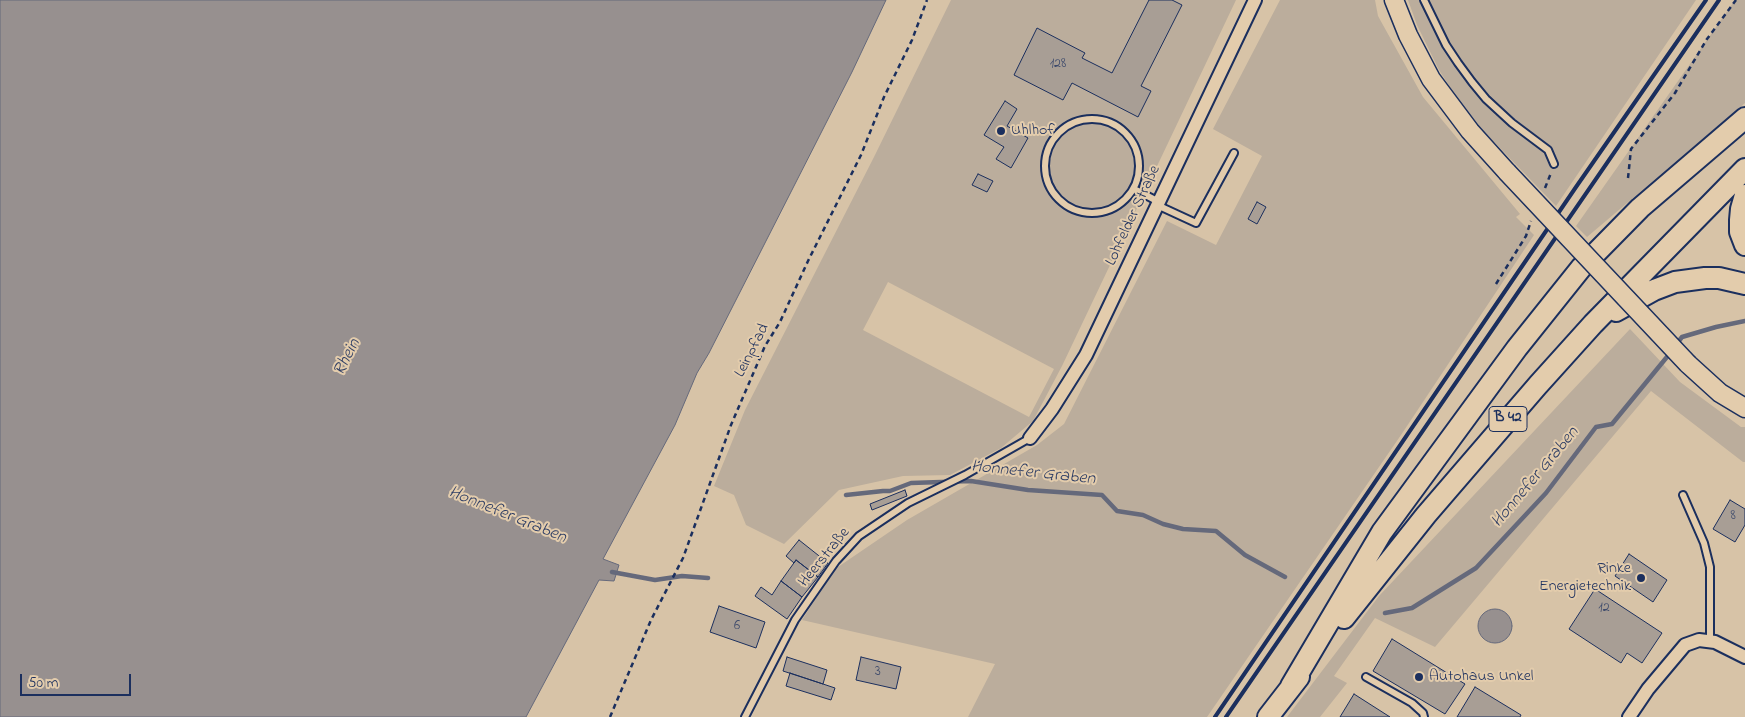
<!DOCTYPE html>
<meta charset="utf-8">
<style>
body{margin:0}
#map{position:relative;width:1745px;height:717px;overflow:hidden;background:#d7c3a7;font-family:"Indie Flower",sans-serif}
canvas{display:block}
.scale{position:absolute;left:20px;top:674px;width:111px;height:22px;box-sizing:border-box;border:2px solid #1b2f5e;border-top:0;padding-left:6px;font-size:15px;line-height:18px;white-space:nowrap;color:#1b2f5e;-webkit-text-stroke:4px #e3ccac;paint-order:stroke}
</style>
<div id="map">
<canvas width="1745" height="717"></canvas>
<div class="scale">50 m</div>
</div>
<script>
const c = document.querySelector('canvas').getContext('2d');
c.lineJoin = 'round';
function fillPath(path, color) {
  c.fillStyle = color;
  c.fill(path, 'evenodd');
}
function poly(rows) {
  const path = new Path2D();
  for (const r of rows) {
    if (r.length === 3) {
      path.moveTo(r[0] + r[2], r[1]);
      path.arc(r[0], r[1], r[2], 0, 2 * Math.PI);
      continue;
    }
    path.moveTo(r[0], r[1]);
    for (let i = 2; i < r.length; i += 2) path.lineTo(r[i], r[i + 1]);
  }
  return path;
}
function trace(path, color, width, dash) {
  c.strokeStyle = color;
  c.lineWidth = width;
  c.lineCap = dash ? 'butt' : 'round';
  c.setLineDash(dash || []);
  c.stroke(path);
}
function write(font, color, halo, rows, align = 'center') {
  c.font = font + ' "Indie Flower",sans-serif';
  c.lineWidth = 4;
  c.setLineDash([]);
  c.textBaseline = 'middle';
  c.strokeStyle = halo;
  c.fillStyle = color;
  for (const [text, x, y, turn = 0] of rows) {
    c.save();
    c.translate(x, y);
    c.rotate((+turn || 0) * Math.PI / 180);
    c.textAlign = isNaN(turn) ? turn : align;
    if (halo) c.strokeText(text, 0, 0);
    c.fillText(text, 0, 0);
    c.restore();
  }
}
const green = poly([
 [951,0,1236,0,1062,366,1033,421,1001,448,950,475,903,476,839,490,784,544,746,525,734,495,714,486,745,410,874,157],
 [888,282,1054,369,1029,417,863,330],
 [1280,0,1375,0,1378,16,1423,97,1520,214,1516,217,1534,235,1401,435,1207,717,968,717,995,664,802,620,835,569,907,520,1037,445,1064,424,1167,221,1216,245,1262,156,1213,129],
 [1408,0,1696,0,1556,206,1468,115,1439,70,1417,25],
 [1735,0,1745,0,1745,103,1587,237,1576,226],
 [1630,329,1680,382,1741,427,1745,427,1745,462,1743,462,1651,391,1435,647,1375,618,1334,676,1347,683,1320,717,1287,717,1379,596]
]);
const water = poly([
 [0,0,886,0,852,72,709,353,697,373,675,425,603,559,619,565,614,581,599,580,526,717,0,717,0,0],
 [1495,626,17]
]);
const stream = poly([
 [1675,346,1682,337,1716,327,1745,321],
 [846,495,883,491,890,491,911,483,971,481,1028,490,1102,495,1117,511,1143,515,1163,524,1183,529,1216,531,1245,555,1285,577],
 [612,572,655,580,682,576,708,578],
 [1385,613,1412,608,1476,568,1546,493,1596,427,1612,424,1671,352]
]);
const building = poly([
 [1149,0,1172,0,1182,5,1141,86,1151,91,1138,117,1072,83,1063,100,1014,75,1037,28,1085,53,1082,58,1112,73,1149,0],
 [1005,101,1017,109,1007,126,1028,138,1011,168,996,159,1004,147,984,135,1005,101],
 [978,174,993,181,987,192,972,185,978,174],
 [1257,202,1266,207,1257,224,1248,219,1257,202],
 [905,490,907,496,872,510,870,504,905,490],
 [1730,500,1745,509,1745,525,1735,542,1713,529,1730,500],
 [799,540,828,563,818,577,796,560,794,563,786,556,799,540],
 [1629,554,1667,580,1653,602,1615,576,1629,554],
 [796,560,818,577,802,597,781,581,796,560],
 [781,581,802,597,787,619,755,596,761,587,772,595,781,581],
 [1595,589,1662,633,1642,663,1627,653,1621,663,1569,629,1595,589],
 [719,606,765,622,756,648,710,632,719,606],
 [1392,639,1465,684,1445,714,1373,671,1392,639],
 [787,657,827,670,823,684,783,671,787,657],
 [861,657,901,667,896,689,856,680,861,657],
 [790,673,835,688,831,700,786,686,790,673],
 [1475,687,1521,715,1520,717,1457,717,1475,687],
 [1354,694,1390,717,1340,717,1354,694]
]);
const path = poly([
 [1628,178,1631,149,1675,93,1707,39,1736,0],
 [1545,188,1551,173],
 [1496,284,1526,236,1531,221],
 [610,717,651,620,683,558,731,425,765,346,780,322,808,261,861,155,884,97,912,40,927,0]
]);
const lane = poly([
 [1424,0,1446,45,1458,63,1472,82,1486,99,1512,123,1548,150,1554,164],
 [1092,166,47],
 [1134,189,1159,202],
 [1157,205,1196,223,1234,153],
 [1683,495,1704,543,1710,567,1710,641],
 [1366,677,1412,703,1423,713,1424,717],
 [745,717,795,620,836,561,859,536,908,503,965,475,1030,438]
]);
const street = poly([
 [1030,438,1052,409,1086,355,1255,0],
 [1629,717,1648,689,1685,645,1699,640,1715,642,1745,657]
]);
const secondary = poly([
 [1394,0,1408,35,1431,79,1470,131,1507,172],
 [1688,364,1720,393,1745,408]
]);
const primary = poly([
 [1745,195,1741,209,1740,220,1740,232,1745,245],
 [1616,311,1654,290,1675,282,1705,278,1719,278,1745,284],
 [1344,618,1426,515,1538,385,1593,324,1745,169],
 [1291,686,1382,532,1517,348,1581,268,1640,208,1745,118],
 [1268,717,1299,677]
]);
const rail = poly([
 [1215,717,1576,187,1706,0],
 [1226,717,1719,0]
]);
const secondaryBridge = poly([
 [1507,172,1688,364]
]);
const markers = [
 [1001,131,5,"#1b2f5e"],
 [1641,578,5,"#1b2f5e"],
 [1419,677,5,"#1b2f5e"]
];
const numberNames = [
 ["128",1058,65],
 ["8",1733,517],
 ["12",1604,609],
 ["6",737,627],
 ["3",878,673]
];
const shields = [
 [1508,419,38]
];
const shieldNames = [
 ["B 42",1508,419]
];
const poiNames = [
 ["Uhlhof",1011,131],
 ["Rinke",1631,569,"right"],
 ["Energietechnik",1631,587,"right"],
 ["Autohaus Unkel",1429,677]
];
const streetNames = [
 ["Lohfelder Straße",1134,216,-65],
 ["Leinpfad",753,351,-63],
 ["Heerstraße",825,558,-51]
];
const waterNames = [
 ["Rhein",348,358,-63],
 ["Honnefer Graben",1033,474,6],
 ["Honnefer Graben",1536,478,-50],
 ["Honnefer Graben",507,516,22]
];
fillPath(green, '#bbad9c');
fillPath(water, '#97908f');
trace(water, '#65697b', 1);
trace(stream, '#65697b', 4.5);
fillPath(building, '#a89e95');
trace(building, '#1b2f5e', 1);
trace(lane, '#1b2f5e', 10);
trace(street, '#1b2f5e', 16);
trace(secondary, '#1b2f5e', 21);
trace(primary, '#1b2f5e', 24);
trace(path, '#1b2f5e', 2.5, [5, 4]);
trace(lane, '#e3ccac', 6);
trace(street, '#e3ccac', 12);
trace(secondary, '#e3ccac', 18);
trace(primary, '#e3ccac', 20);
trace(rail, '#1b2f5e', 4);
trace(secondaryBridge, '#1b2f5e', 21, []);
trace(secondaryBridge, '#e3ccac', 18);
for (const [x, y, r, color] of markers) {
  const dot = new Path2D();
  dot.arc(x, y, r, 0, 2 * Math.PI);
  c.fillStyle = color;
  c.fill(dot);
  trace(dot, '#e3ccac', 2);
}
write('14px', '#3e4b6c', null, numberNames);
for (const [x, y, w] of shields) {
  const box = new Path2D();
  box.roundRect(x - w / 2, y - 12.5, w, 25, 4);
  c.fillStyle = '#e3ccac';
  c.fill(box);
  trace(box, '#1b2f5e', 1);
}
write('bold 15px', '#1b2f5e', null, shieldNames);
write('16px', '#1b2f5e', '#e3ccac', poiNames, 'left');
write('16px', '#1b2f5e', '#e3ccac', streetNames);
write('italic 18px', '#2e3e65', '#e3ccac', waterNames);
</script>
